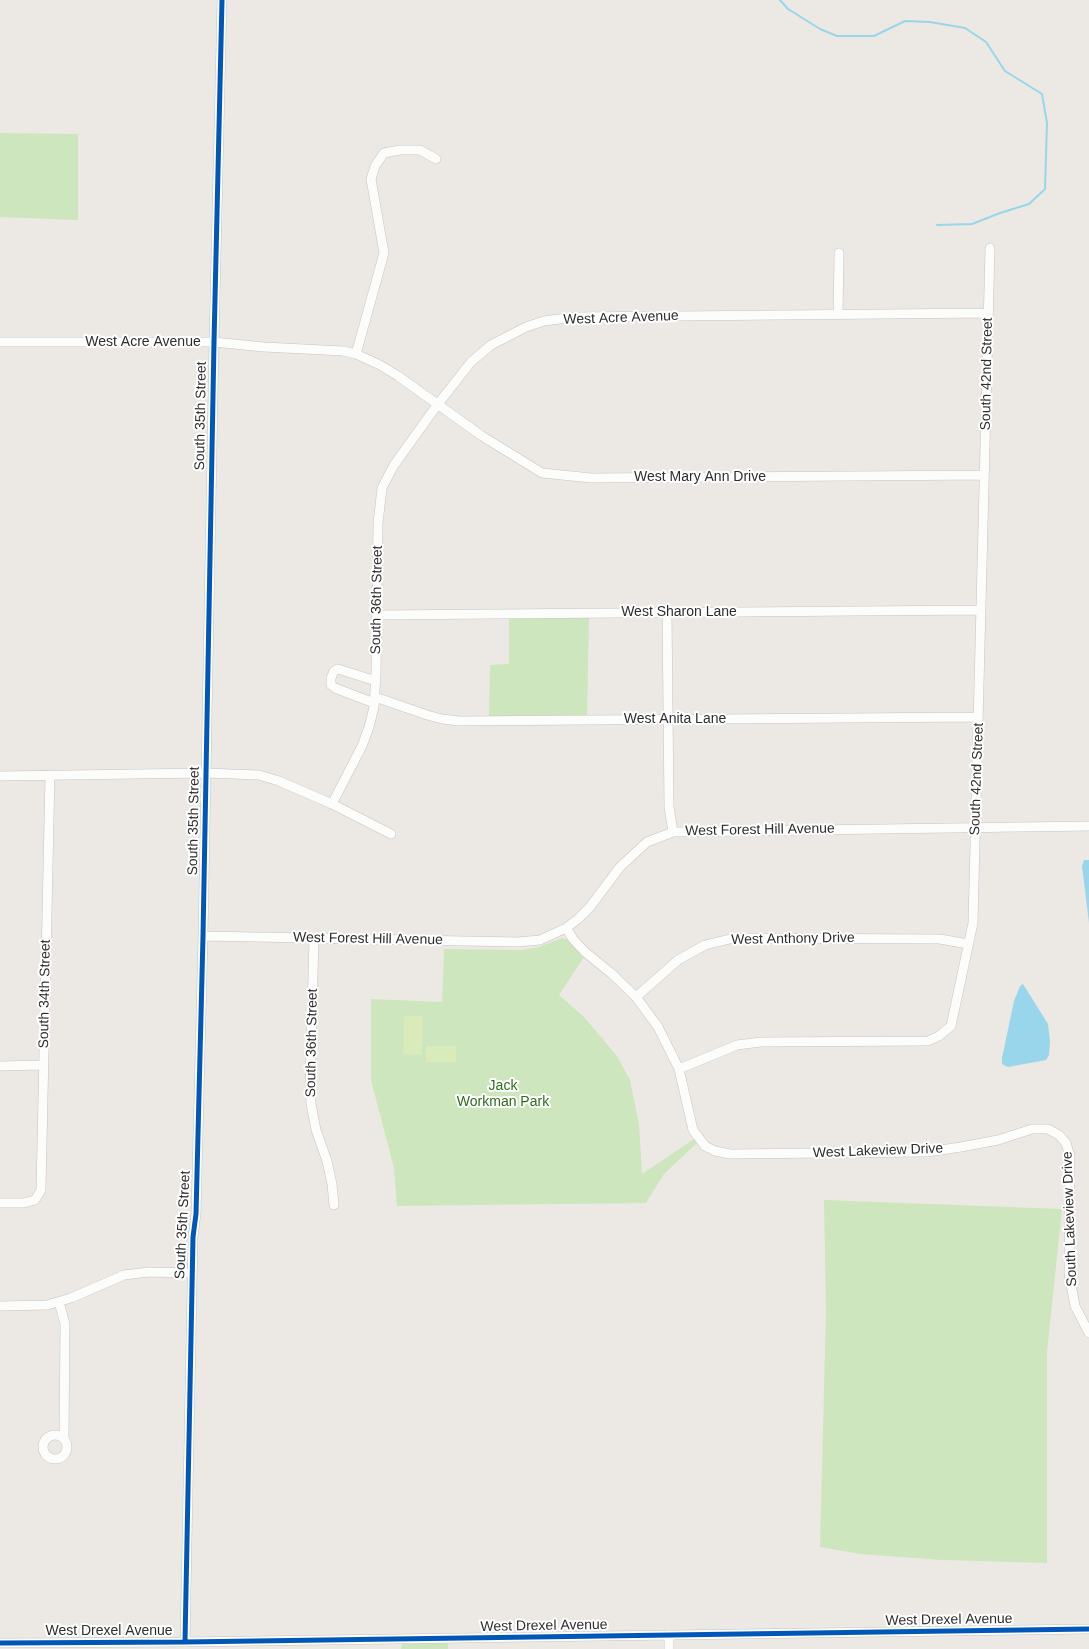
<!DOCTYPE html>
<style>
body{margin:0}
canvas{display:block;background:#ece8e4}
</style>
<canvas width="1089" height="1649"></canvas>
<script>
const c = document.querySelector('canvas').getContext('2d');
c.lineJoin = 'round';
function fillPath(path, color) {
  c.fillStyle = color;
  c.fill(path, 'evenodd');
}
function poly(rows) {
  const path = new Path2D();
  for (const r of rows) {
    if (r.length === 3) {
      path.moveTo(r[0] + r[2], r[1]);
      path.arc(r[0], r[1], r[2], 0, 2 * Math.PI);
      continue;
    }
    path.moveTo(r[0], r[1]);
    for (let i = 2; i < r.length; i += 2) path.lineTo(r[i], r[i + 1]);
  }
  return path;
}
function trace(path, color, width, dash) {
  c.strokeStyle = color;
  c.lineWidth = width;
  c.lineCap = dash ? 'butt' : 'round';
  c.setLineDash(dash || []);
  c.stroke(path);
}
function write(font, color, halo, rows, align = 'center') {
  c.font = font + ' Helvetica,sans-serif';
  c.lineWidth = 4;
  c.setLineDash([]);
  c.textBaseline = 'middle';
  c.strokeStyle = halo;
  c.fillStyle = color;
  for (const [text, x, y, turn = 0] of rows) {
    c.save();
    c.translate(x, y);
    c.rotate((+turn || 0) * Math.PI / 180);
    c.textAlign = isNaN(turn) ? turn : align;
    if (halo) c.strokeText(text, 0, 0);
    c.fillText(text, 0, 0);
    c.restore();
  }
}
const green = poly([
 [0,133,78,134,78,220,0,217],
 [589,617,587,716,489,716,490,665,509,664,509,618],
 [562,938,568,940,584,957,559,995,584,1017,617,1056,630,1080,639,1125,642,1174,694,1139,697,1143,664,1174,646,1203,397,1206,394,1168,371,1080,371,999,442,1002,444,949,522,950,539,947],
 [824,1200,1062,1209,1047,1352,1047,1563,942,1560,860,1554,820,1547,826,1311],
 [448,1643,448,1649,401,1649,402,1644]
]);
const pitch = poly([
 [404,1016,423,1016,422,1055,403,1054],
 [426,1046,456,1046,456,1062,426,1062]
]);
const water = poly([
 [1084,860,1089,860,1089,923,1082,866],
 [1023,984,1048,1024,1050,1041,1049,1055,1046,1060,1008,1067,1002,1064,1002,1058,1014,1001,1020,986]
]);
const stream = poly([
 [780,0,788,9,820,29,837,36,874,36,905,21,930,22,965,28,986,42,1005,71,1042,94,1047,123,1045,189,1029,204,1000,213,972,224,937,225]
]);
const minor = poly([
 [838,314,839,253],
 [0,342,214,342,264,347,343,351,356,354,380,365,398,376,482,436,542,473,591,478,984,475],
 [356,354,384,253,371,179,375,166,384,153,400,150,420,150,436,159],
 [667,612,669,807,673,832],
 [377,615,980,610],
 [375,697,427,715,442,719,459,721,978,717],
 [374,703,335,688,331,685,331,678,334,671,338,669,376,681],
 [0,776,205,773,259,775,279,781,332,804,391,834],
 [332,804,362,746,369,727,374,707,376,674,378,523,382,488,394,465,438,404,471,362,491,345,526,327,544,321,575,317,988,313],
 [566,928,573,939,585,952,611,973,636,997,658,1027,679,1069,693,1130,705,1146,715,1151,730,1154,927,1152,961,1147,998,1140,1032,1129,1048,1129,1059,1135,1066,1143,1070,1156,1069,1273,1075,1306,1089,1333],
 [203,936,518,942,540,940,566,928,578,919,590,907,620,867,647,842,673,832,1089,826],
 [314,939,310,1084,311,1104,316,1130,327,1161,332,1184,334,1205],
 [636,997,678,960,705,945,734,938,940,939,968,944],
 [0,1066,43,1065],
 [679,1069,737,1045,761,1042,928,1041,939,1036,951,1026,973,923,990,248],
 [0,1203,24,1203,35,1200,41,1190,50,775],
 [59,1302,65,1324,64,1439],
 [0,1306,47,1305,71,1298,124,1275,149,1272,192,1273],
 [55,1447,12],
 [185,1642,193,1237,196,1214,203,936,214,342,222,0],
 [0,1643,185,1642,1089,1629],
 [669,1649,669,1635]
]);
const cycleway = poly([
 [185,1642,193,1237,196,1214,203,936,214,342,222,0],
 [0,1643,185,1642,1089,1629]
]);
const streetNames = [
 ["West Acre Avenue",621,318,-2],
 ["West Acre Avenue",143,342],
 ["South 42nd Street",987,374,-89],
 ["South 35th Street",201,416,-89],
 ["West Mary Ann Drive",700,477],
 ["South 36th Street",377,600,-89],
 ["West Sharon Lane",679,612],
 ["West Anita Lane",675,719],
 ["South 42nd Street",977,779,-88],
 ["South 35th Street",194,821,-89],
 ["West Forest Hill Avenue",760,830,-1],
 ["West Forest Hill Avenue",368,939,1],
 ["West Anthony Drive",793,939,-1],
 ["South 34th Street",45,994,-89],
 ["South 36th Street",312,1043,-89],
 ["West Lakeview Drive",878,1151,-2],
 ["South Lakeview Drive",1070,1219,-92],
 ["South 35th Street",183,1225,-87],
 ["West Drexel Avenue",949,1620,-1],
 ["West Drexel Avenue",544,1626,-1],
 ["West Drexel Avenue",109,1631]
];
const parkNames = [
 ["Jack",503,1086],
 ["Workman Park",503,1102]
];
fillPath(green, '#cee6be');
fillPath(pitch, '#d9eabb');
fillPath(water, '#99d6ec');
trace(stream, '#99d6ec', 2);
trace(minor, '#c5c4c5', 10);
trace(minor, '#fcfcfb', 9);
trace(cycleway, '#0057b8', 5);
write('14px', '#2e2e2e', '#fff', streetNames);
write('14px', '#2c6e1b', '#fff', parkNames);
</script>
